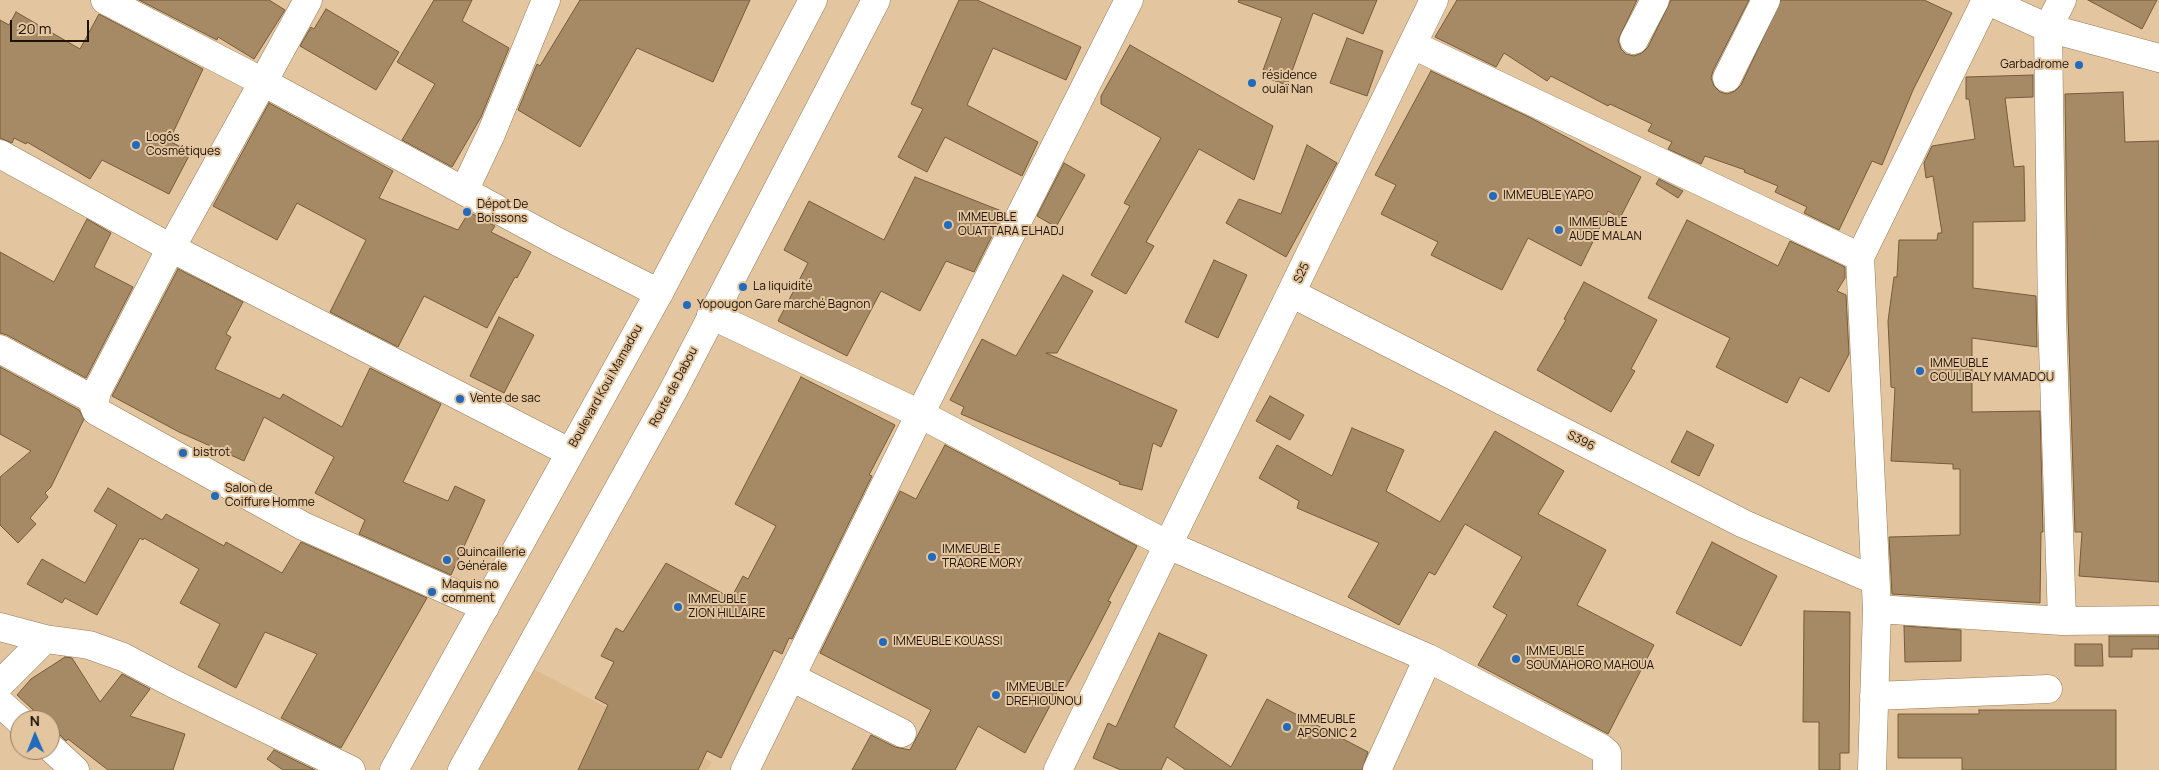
<!DOCTYPE html>
<meta charset="utf-8">
<style>
body{margin:0}
#map{position:relative;width:2159px;height:770px;overflow:hidden;background:#e3c59f;font-family:Manrope,sans-serif}
canvas{display:block}
.north{position:absolute;left:10px;top:710px;width:50px;height:50px;box-sizing:border-box;background:#e3c59f;border:1px solid #947d61;border-radius:50%;rotate:359deg;font-size:14px;font-weight:700;line-height:20px;text-align:center;color:#1d1205}
.north::after{content:'';display:block;margin:auto;width:18px;height:22px;background:#226abb;clip-path:polygon(50% 0,100% 100%,50% 72%,0 100%)}
.scale{position:absolute;left:10px;top:20px;width:79px;height:22px;box-sizing:border-box;border:2px solid #1d1205;border-top:0;padding-left:6px;font-size:15px;line-height:18px;white-space:nowrap;color:#1d1205;-webkit-text-stroke:4px #e3c59f;paint-order:stroke}
</style>
<div id="map">
<canvas width="2159" height="770"></canvas>
<div class="north">N</div>
<div class="scale">20 m</div>
</div>
<script>
const c = document.querySelector('canvas').getContext('2d');
c.lineJoin = 'round';
function fillPath(path, color) {
  c.fillStyle = color;
  c.fill(path, 'evenodd');
}
function poly(rows) {
  const path = new Path2D();
  for (const r of rows) {
    path.moveTo(r[0], r[1]);
    for (let i = 2; i < r.length; i += 2) path.lineTo(r[i], r[i + 1]);
  }
  return path;
}
function trace(path, color, width, dash) {
  c.strokeStyle = color;
  c.lineWidth = width;
  c.lineCap = dash ? 'butt' : 'round';
  c.setLineDash(dash || []);
  c.stroke(path);
}
function write(font, color, halo, rows, align = 'center') {
  c.font = font + ' Manrope,sans-serif';
  c.lineWidth = 4;
  c.setLineDash([]);
  c.textBaseline = 'middle';
  c.strokeStyle = halo;
  c.fillStyle = color;
  for (const [text, x, y, turn = 0] of rows) {
    c.save();
    c.translate(x, y);
    c.rotate((+turn || 0) * Math.PI / 180);
    c.textAlign = isNaN(turn) ? turn : align;
    if (halo) c.strokeText(text, 0, 0);
    c.fillText(text, 0, 0);
    c.restore();
  }
}
const built = poly([
 [512,658,712,762,707,770,449,770]
]);
const building = poly([
 [139,0,269,0,285,10,254,59,218,37,217,40,139,0],
 [434,0,472,0,462,21,509,48,481,117,452,167,402,140,435,84,397,62,434,0],
 [580,0,750,0,713,82,637,48,580,147,518,110,537,64,540,66,580,0],
 [959,0,977,0,1081,47,1066,80,993,48,967,105,1038,142,1022,176,945,137,927,172,898,157,923,109,911,104,959,0],
 [1239,0,1377,0,1363,34,1313,13,1287,85,1261,76,1282,18,1238,2,1239,0],
 [1457,0,1637,0,1618,40,1621,49,1626,54,1634,56,1642,53,1648,47,1671,0,1749,0,1713,71,1711,78,1714,86,1720,92,1727,94,1735,91,1741,85,1781,0,1924,0,1952,13,1913,90,1882,165,1872,161,1839,230,1804,213,1807,207,1775,192,1778,186,1744,172,1745,170,1705,156,1701,164,1668,149,1672,142,1648,131,1652,124,1610,104,1608,106,1551,76,1547,81,1504,53,1496,67,1435,37,1457,0],
 [2088,0,2157,0,2142,29,2088,0],
 [326,9,399,52,376,90,300,46,311,27,314,29,326,9],
 [16,12,80,49,99,14,203,69,169,141,191,152,169,194,102,160,90,179,27,142,26,144,14,138,12,143,0,138,0,20,9,25,16,12],
 [1347,38,1383,51,1367,96,1330,83,1347,38],
 [1130,45,1273,126,1254,180,1199,149,1146,242,1154,246,1126,294,1091,275,1130,206,1124,203,1161,138,1101,104,1101,96,1130,45],
 [1431,71,1529,117,1641,177,1620,218,1608,211,1581,266,1528,238,1502,290,1431,255,1438,242,1381,214,1396,185,1375,175,1431,71],
 [2033,75,2033,97,2005,98,2014,167,2024,166,2025,221,1973,222,1973,288,2036,296,2037,347,1972,338,1972,412,2040,411,2043,532,2041,532,2040,603,1892,594,1889,537,1960,535,1960,469,1953,469,1953,464,1891,461,1895,388,1891,387,1888,321,1894,277,1897,277,1899,240,1937,240,1938,233,1942,233,1933,176,1926,178,1924,163,1932,146,1975,139,1969,99,1966,99,1966,77,2033,75],
 [2123,92,2125,142,2159,141,2159,582,2079,576,2082,532,2075,532,2068,315,2065,94,2123,92],
 [269,103,393,171,379,198,458,230,469,212,495,226,491,232,531,252,517,278,515,277,487,328,424,296,398,347,330,312,366,240,297,203,277,240,213,206,269,103],
 [1307,145,1337,163,1286,257,1226,223,1239,199,1281,214,1307,145],
 [1064,163,1085,175,1056,227,1037,216,1064,163],
 [915,177,1004,212,974,272,946,261,920,311,881,291,847,356,778,321,808,263,784,250,809,201,884,240,915,177],
 [1659,179,1683,191,1678,198,1656,184,1659,179],
 [87,219,111,233,94,267,133,287,86,378,7,335,0,333,0,252,54,282,87,219],
 [1687,220,1778,266,1790,241,1845,267,1845,278,1837,291,1846,295,1849,354,1829,392,1800,377,1787,403,1716,367,1730,338,1648,298,1687,220],
 [1214,260,1247,275,1218,338,1185,322,1214,260],
 [178,269,243,302,226,334,231,337,215,369,280,399,283,394,342,427,370,368,441,404,403,482,448,501,455,486,485,500,451,575,359,534,365,520,315,493,334,457,264,417,244,461,179,432,112,396,178,269],
 [1063,275,1093,291,1057,353,1046,353,1177,410,1161,447,1153,443,1142,490,1119,484,1120,482,961,414,964,407,950,400,982,339,1016,356,1063,275],
 [1584,282,1657,320,1631,369,1635,371,1611,412,1537,370,1566,320,1564,319,1584,282],
 [499,317,534,335,504,393,470,376,499,317],
 [0,367,79,410,84,419,51,487,45,493,48,497,30,518,36,524,18,543,0,525,0,477,31,451,0,434,0,367],
 [801,377,895,425,869,475,872,476,792,639,789,638,782,654,774,650,721,758,707,751,698,770,578,770,608,705,595,698,614,662,601,656,616,628,623,632,666,563,731,598,743,576,748,579,776,526,735,504,801,377],
 [1270,396,1304,415,1290,440,1256,421,1270,396],
 [1352,428,1404,450,1386,491,1440,522,1495,431,1564,471,1538,514,1606,550,1577,605,1654,645,1608,734,1478,665,1507,615,1493,607,1522,557,1465,524,1435,575,1429,572,1399,625,1348,597,1379,543,1297,508,1299,501,1259,478,1277,445,1332,476,1352,428],
 [1687,431,1714,445,1699,476,1671,462,1687,431],
 [945,445,1137,546,1108,601,1111,602,1094,635,1066,687,1061,685,1025,753,978,726,955,770,852,770,871,735,895,747,910,750,931,710,820,653,900,491,916,499,945,445],
 [108,488,162,520,166,514,224,546,226,542,282,573,301,542,427,598,341,748,281,718,317,654,265,632,236,688,198,667,220,624,180,603,199,569,144,538,143,540,140,538,97,615,65,598,62,603,27,584,42,559,85,583,117,525,94,511,108,488],
 [1712,542,1777,576,1741,646,1676,613,1712,542],
 [1804,611,1850,612,1849,753,1840,753,1840,770,1819,770,1819,722,1803,722,1804,611],
 [1904,626,1961,630,1961,661,1905,662,1904,626],
 [1159,633,1207,655,1174,727,1231,767,1267,699,1368,752,1362,770,1186,770,1167,757,1161,770,1121,770,1093,758,1108,723,1116,727,1159,633],
 [2109,636,2159,636,2159,649,2132,649,2132,657,2109,657,2109,636],
 [2075,644,2102,644,2103,666,2075,666,2075,644],
 [65,657,72,658,100,702,122,674,150,689,130,716,185,734,173,770,108,770,68,739,66,741,50,725,50,720,44,720,17,695,31,679,65,657],
 [1979,710,2116,710,2116,770,1962,770,1962,758,1898,758,1898,714,1979,714,1979,710],
 [274,750,315,770,283,770,267,759,274,750]
]);
const minor = poly([
 [105,0,263,82,308,0],
 [1986,0,2048,28,2159,58],
 [1634,40,1655,0],
 [1413,45,1860,257],
 [1727,78,1766,0],
 [0,154,171,248,569,452],
 [464,191,491,134,546,0],
 [1291,293,1744,524,1874,580],
 [711,315,920,414,1168,545,1428,658,1601,748,1607,753,1607,770],
 [0,349,94,400],
 [485,607,303,526,96,411,94,406,97,391,171,248,263,82,556,241,659,293],
 [1877,609,2062,621,2159,620],
 [2062,621,2052,315,2048,28,2062,0],
 [0,627,45,639,89,645,123,657,174,684,351,770],
 [791,677,902,733],
 [0,684,45,639],
 [1874,696,2048,689],
 [0,703,20,721],
 [50,747,75,770],
 [745,770,920,414,1129,0],
 [1058,770,1434,0],
 [1377,770,1428,658],
 [1872,770,1877,609,1860,257,1986,0]
]);
const major = poly([
 [394,770,659,293,813,0],
 [462,770,673,391,876,0]
]);
const markers = [
 [2079,65,5,"#226abb"],
 [1252,83,5,"#226abb"],
 [136,145,5,"#226abb"],
 [1493,196,5,"#226abb"],
 [467,212,5,"#226abb"],
 [948,225,5,"#226abb"],
 [1559,230,5,"#226abb"],
 [743,287,5,"#226abb"],
 [687,305,5,"#226abb"],
 [1920,371,5,"#226abb"],
 [460,399,5,"#226abb"],
 [183,453,5,"#226abb"],
 [215,496,5,"#226abb"],
 [932,557,5,"#226abb"],
 [447,560,5,"#226abb"],
 [432,592,5,"#226abb"],
 [678,607,5,"#226abb"],
 [883,642,5,"#226abb"],
 [1516,659,5,"#226abb"],
 [996,695,5,"#226abb"],
 [1287,727,5,"#226abb"]
];
const poiNames = [
 ["Garbadrome",2069,65,"right"],
 ["résidence",1262,76],
 ["oulaï Nan",1262,90],
 ["Logôs",146,138],
 ["Cosmétiques",146,152],
 ["IMMEUBLE YAPO",1503,196],
 ["Dépot De",477,205],
 ["Boissons",477,219],
 ["IMMEUBLE",958,218],
 ["OUATTARA ELHADJ",958,232],
 ["IMMEUBLE",1569,223],
 ["AUDE MALAN",1569,237],
 ["La liquidité",753,287],
 ["Yopougon Gare marché Bagnon",697,305],
 ["IMMEUBLE",1930,364],
 ["COULIBALY MAMADOU",1930,378],
 ["Vente de sac",470,399],
 ["bistrot",193,453],
 ["Salon de",225,489],
 ["Coiffure Homme",225,503],
 ["IMMEUBLE",942,550],
 ["TRAORE MORY",942,564],
 ["Quincaillerie",457,553],
 ["Générale",457,567],
 ["Maquis no",442,585],
 ["comment",442,599],
 ["IMMEUBLE",688,600],
 ["ZION HILLAIRE",688,614],
 ["IMMEUBLE KOUASSI",893,642],
 ["IMMEUBLE",1526,652],
 ["SOUMAHORO MAHOUA",1526,666],
 ["IMMEUBLE",1006,688],
 ["DREHIOUNOU",1006,702],
 ["IMMEUBLE",1297,720],
 ["APSONIC 2",1297,734]
];
const streetNames = [
 ["S25",1302,273,-64],
 ["Boulevard Koui Mamadou",606,386,-61],
 ["Route de Dabou",674,387,-62],
 ["S396",1581,441,27]
];
fillPath(built, '#ddbb8e');
fillPath(building, '#a68a65');
trace(building, '#765b38', 1);
trace(minor, '#977b57', 29);
trace(major, '#977b57', 29);
trace(minor, '#fff', 28);
trace(major, '#fff', 28);
for (const [x, y, r, color] of markers) {
  const dot = new Path2D();
  dot.arc(x, y, r, 0, 2 * Math.PI);
  c.fillStyle = color;
  c.fill(dot);
  trace(dot, '#e3c59f', 2);
}
write('12px', '#1d1205', '#e3c59f', poiNames, 'left');
write('12px', '#1d1205', '#e3c59f', streetNames);
</script>
